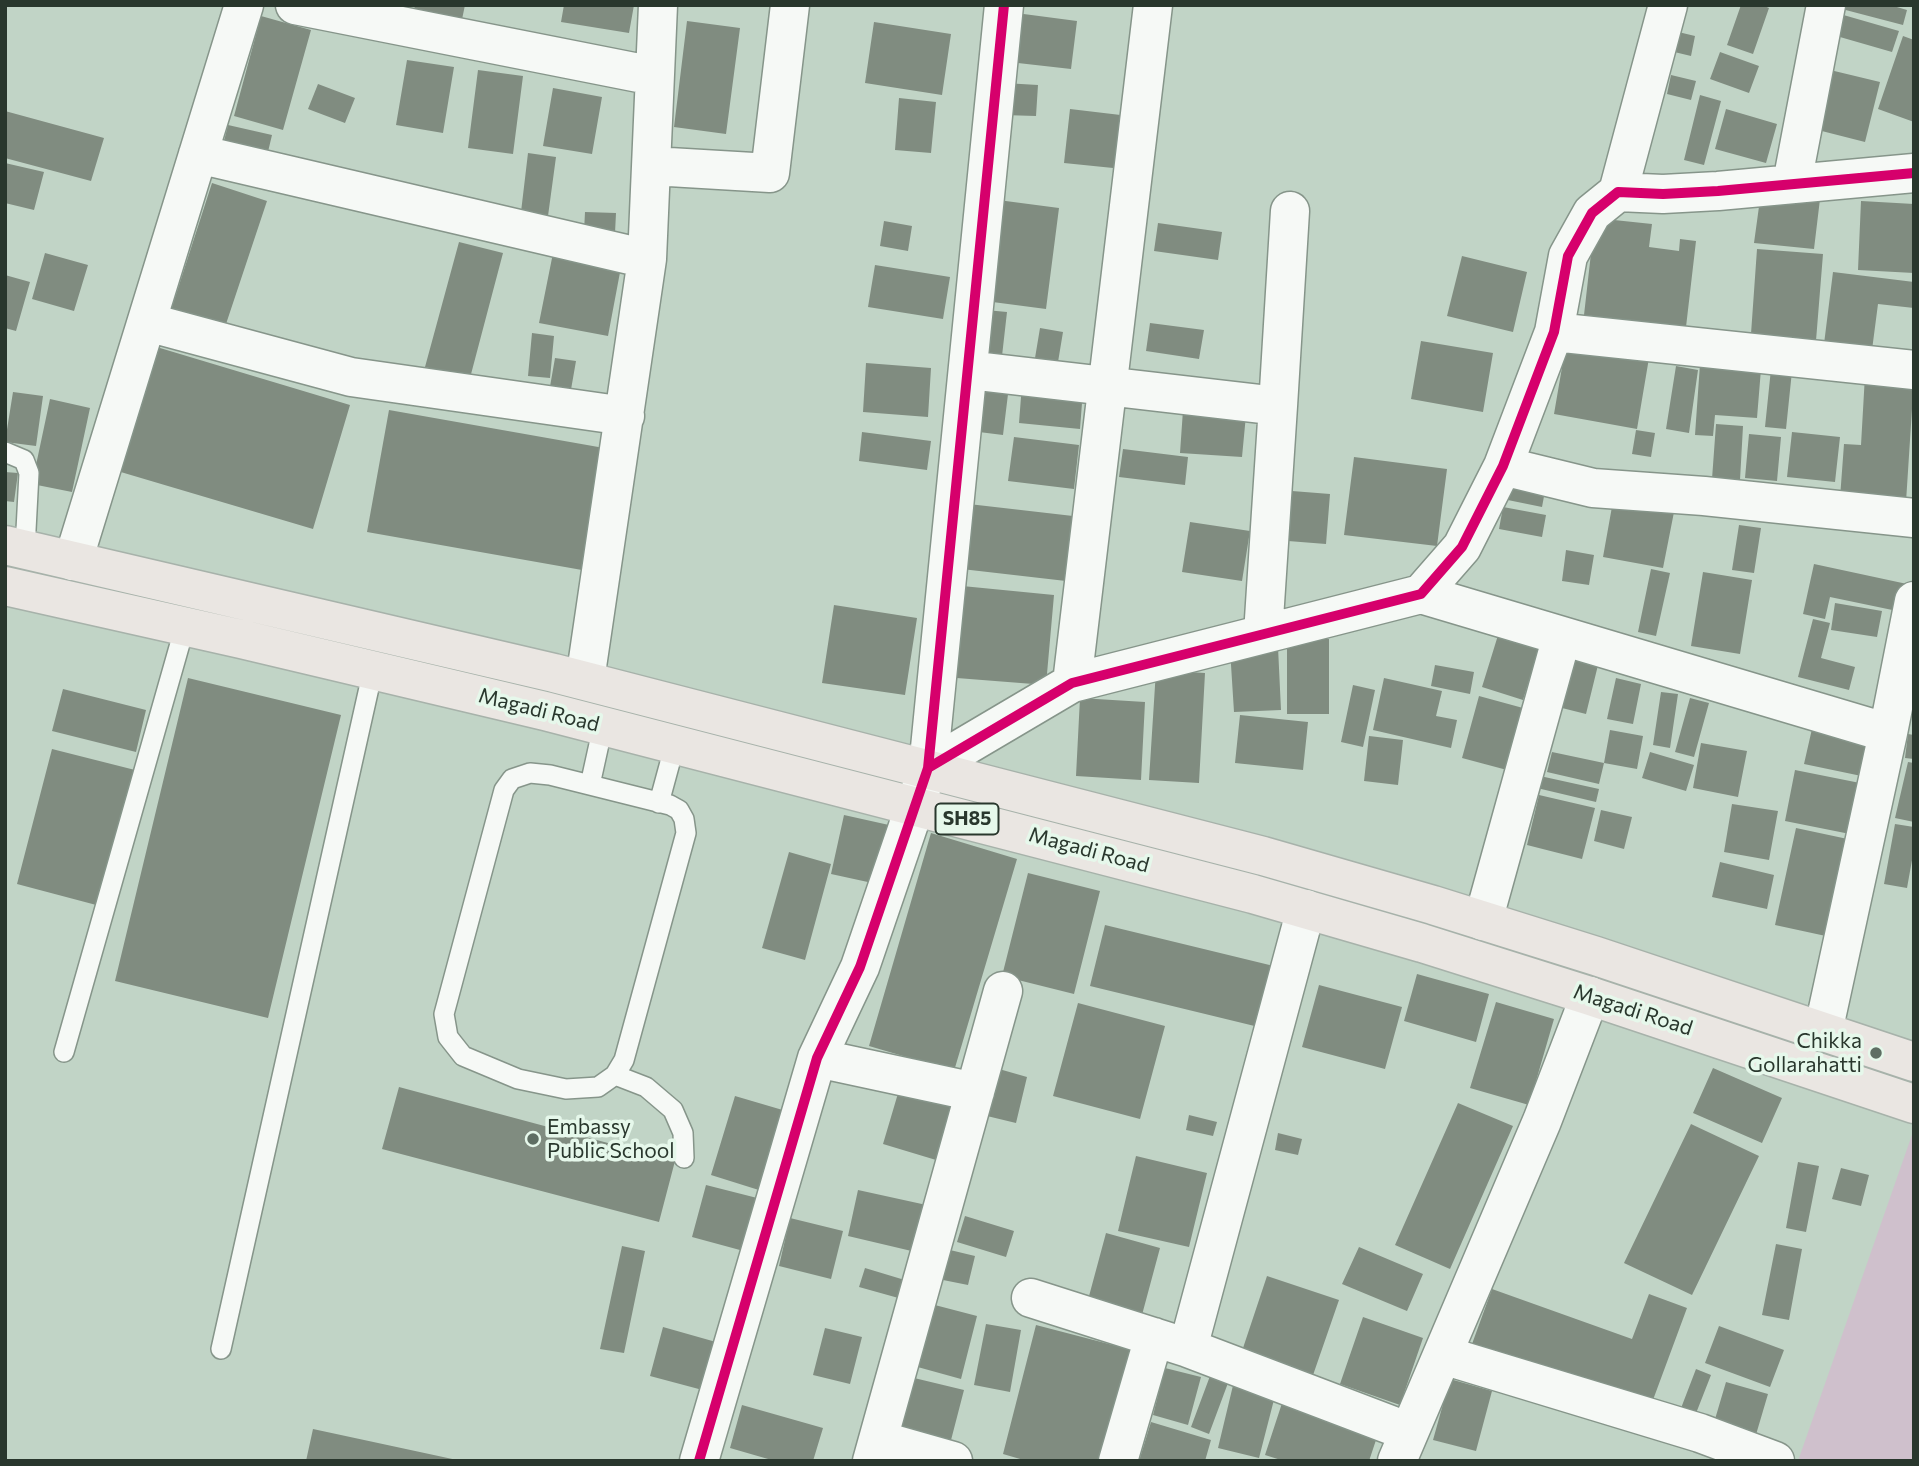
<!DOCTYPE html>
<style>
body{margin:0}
#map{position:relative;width:1919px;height:1466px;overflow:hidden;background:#c1d4c6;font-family:Commissioner,sans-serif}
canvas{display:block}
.frame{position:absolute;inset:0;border:7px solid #29372d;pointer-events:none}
</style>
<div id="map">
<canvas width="1919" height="1466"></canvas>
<div class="frame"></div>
</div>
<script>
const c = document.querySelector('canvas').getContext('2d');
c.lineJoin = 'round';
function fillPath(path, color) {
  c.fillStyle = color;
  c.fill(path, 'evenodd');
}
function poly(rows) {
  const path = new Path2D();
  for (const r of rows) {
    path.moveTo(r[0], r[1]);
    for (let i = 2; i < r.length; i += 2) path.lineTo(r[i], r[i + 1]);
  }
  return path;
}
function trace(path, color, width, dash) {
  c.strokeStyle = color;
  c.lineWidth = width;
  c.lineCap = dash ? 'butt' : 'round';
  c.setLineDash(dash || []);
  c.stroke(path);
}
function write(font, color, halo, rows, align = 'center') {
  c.font = font + ' Commissioner,sans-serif';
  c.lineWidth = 7;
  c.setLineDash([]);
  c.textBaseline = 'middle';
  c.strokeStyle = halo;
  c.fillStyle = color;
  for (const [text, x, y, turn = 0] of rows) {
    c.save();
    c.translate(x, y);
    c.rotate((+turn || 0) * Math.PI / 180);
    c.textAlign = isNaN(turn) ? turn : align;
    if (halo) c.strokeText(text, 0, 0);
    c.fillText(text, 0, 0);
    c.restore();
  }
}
const green = poly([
 [1913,1132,1914,1461,1798,1461]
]);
const building = poly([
 [415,5,465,5,460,29,412,20],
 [564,5,634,5,629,33,561,22],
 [1741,5,1762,5,1769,8,1753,54,1727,45],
 [1839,5,1890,5,1907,10,1903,25,1838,8],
 [1016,13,1077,21,1071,69,1009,62],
 [1840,14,1899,31,1892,52,1833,35],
 [261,16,311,30,283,130,234,116],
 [687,21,740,28,726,134,674,127],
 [874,22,951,34,942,95,865,83],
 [1670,30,1695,36,1691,56,1666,50],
 [1903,36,1914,40,1914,122,1878,109],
 [1720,52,1759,66,1749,93,1710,79],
 [407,60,454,67,443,133,396,125],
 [1826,69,1880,82,1865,142,1810,128],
 [478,70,523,76,513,154,468,148],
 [1671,75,1696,81,1691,100,1667,94],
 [1004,83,1038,85,1036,116,1003,115],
 [318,84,355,98,345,123,308,109],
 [553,88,602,97,592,154,543,146],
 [1700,95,1721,101,1704,165,1684,160],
 [899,98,936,102,931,153,895,150],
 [1070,109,1129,116,1123,169,1064,163],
 [1726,109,1777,124,1766,163,1715,149],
 [5,111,104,138,91,181,5,158],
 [228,125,272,135,267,156,223,145],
 [528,153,556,157,548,216,521,212],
 [5,163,44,172,34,210,5,203],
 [212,183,267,201,225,327,171,310],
 [1761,192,1820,199,1814,249,1754,243],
 [998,200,1059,208,1046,309,985,301],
 [1861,201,1914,204,1914,273,1858,270],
 [585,212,616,213,615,233,584,232],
 [1595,218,1652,224,1649,247,1679,251,1680,239,1696,241,1686,327,1584,315],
 [884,221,912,226,908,251,880,246],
 [1158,223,1222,232,1218,260,1154,251],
 [459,242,503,253,470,378,425,367],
 [1757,249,1823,254,1815,353,1750,348],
 [45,253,88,265,74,311,32,299],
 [553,253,621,267,608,336,539,323],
 [1462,256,1527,272,1513,332,1447,316],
 [875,265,950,277,943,319,868,307],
 [1833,272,1914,282,1914,308,1878,304,1872,350,1824,344],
 [5,275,30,282,16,331,5,328],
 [975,309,1007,312,1002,356,971,352],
 [1150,323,1204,330,1199,359,1146,351],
 [1040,328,1063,332,1057,368,1034,364],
 [532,333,554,336,550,378,528,376],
 [1421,341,1493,353,1483,412,1411,399],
 [1566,344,1649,358,1637,429,1554,414],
 [150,345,350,405,313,529,114,470],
 [555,358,576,361,569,401,548,398],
 [866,363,931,368,928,417,863,412],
 [1700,364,1761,369,1757,418,1715,415,1713,436,1695,435],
 [1676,366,1698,370,1689,433,1666,429],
 [1771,369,1792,371,1786,429,1765,427],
 [1865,375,1914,378,1906,502,1840,498,1844,444,1861,445],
 [985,383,1009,386,1003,435,979,432],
 [1022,384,1083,390,1080,429,1019,423],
 [13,392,43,396,36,446,5,442],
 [50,399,90,408,72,492,32,484],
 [389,410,604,448,582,570,367,532],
 [1183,410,1246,415,1242,457,1180,453],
 [1716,424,1743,426,1740,480,1712,479],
 [1636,430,1655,433,1651,457,1632,454],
 [862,432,931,441,927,470,859,461],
 [1792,432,1840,437,1835,482,1787,477],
 [1749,434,1781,437,1777,481,1745,478],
 [1014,437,1079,445,1074,489,1008,481],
 [1123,449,1188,457,1185,485,1119,477],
 [1354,457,1447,469,1437,546,1344,535],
 [5,472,18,473,14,502,5,501],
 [1501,483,1545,491,1542,507,1498,498],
 [1292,491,1330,494,1326,544,1288,541],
 [1613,501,1674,512,1663,568,1603,557],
 [960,503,1073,516,1066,581,953,568],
 [1503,507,1546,515,1542,537,1499,529],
 [1190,522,1250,531,1242,581,1182,572],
 [1739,525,1761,528,1754,573,1732,570],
 [1566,550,1594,555,1589,585,1562,581],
 [1814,564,1907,584,1902,612,1830,597,1825,619,1803,614],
 [1651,569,1670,573,1656,636,1638,632],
 [1703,572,1752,580,1740,654,1691,646],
 [952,585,1054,595,1046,685,944,677],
 [1835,603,1882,611,1877,637,1831,630],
 [834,605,917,618,905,695,822,683],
 [1813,619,1830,623,1821,658,1855,667,1849,690,1798,677],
 [1499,632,1540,645,1523,700,1482,687],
 [1287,639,1329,639,1329,714,1287,714],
 [1278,647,1281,710,1234,712,1230,649],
 [1571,654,1599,661,1586,714,1558,707],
 [1435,665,1474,672,1470,694,1431,686],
 [1156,670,1205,673,1199,783,1149,780],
 [188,678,341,715,268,1018,115,981],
 [1384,678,1442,691,1436,716,1457,720,1451,748,1373,730],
 [1616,678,1641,684,1633,724,1607,719],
 [1353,685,1375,690,1363,747,1341,742],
 [63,689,146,710,136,752,52,731],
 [1661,692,1678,694,1670,748,1653,745],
 [1479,696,1523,708,1507,770,1462,758],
 [1080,698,1145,702,1141,780,1076,776],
 [1690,698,1709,703,1694,757,1675,752],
 [1240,715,1308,722,1303,770,1235,763],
 [1814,720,1880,735,1871,778,1804,764],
 [1610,730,1643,736,1637,769,1604,763],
 [1908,734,1914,735,1914,759,1905,758],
 [1369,736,1403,740,1398,785,1364,781],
 [1701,743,1747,751,1738,797,1693,788],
 [52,749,135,770,100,906,17,884],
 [1552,752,1604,763,1599,784,1547,772],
 [1650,752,1694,765,1686,791,1642,778],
 [1908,762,1914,763,1914,822,1895,818],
 [1795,770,1870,785,1860,836,1785,821],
 [1540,776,1599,789,1596,802,1537,788],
 [1539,795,1595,808,1582,859,1527,845],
 [1732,804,1778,811,1769,860,1724,852],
 [1601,810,1632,817,1624,849,1594,841],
 [844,815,889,825,877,884,831,874],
 [1895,824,1914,827,1914,849,1907,888,1884,884],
 [1796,828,1857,841,1835,938,1775,925],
 [931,833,1017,859,954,1071,869,1046],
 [789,852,831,864,805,960,762,948],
 [1720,862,1774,875,1767,909,1712,897],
 [1028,873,1100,891,1074,994,1002,976],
 [1105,925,1286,969,1271,1030,1090,986],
 [1417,974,1489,994,1476,1042,1404,1021],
 [1319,985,1402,1007,1385,1069,1302,1047],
 [1496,1002,1554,1019,1529,1105,1470,1088],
 [1078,1003,1165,1026,1140,1119,1053,1096],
 [1713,1068,1782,1098,1762,1143,1693,1113],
 [999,1069,1027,1077,1016,1123,987,1116],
 [399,1087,675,1161,659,1222,382,1149],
 [899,1090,962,1110,946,1163,883,1144],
 [735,1096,786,1111,762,1191,711,1175],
 [1458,1103,1513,1126,1450,1269,1395,1245],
 [1189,1115,1217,1122,1213,1136,1186,1130],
 [1691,1124,1759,1156,1692,1295,1624,1263],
 [1278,1133,1302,1139,1298,1155,1275,1150],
 [1136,1156,1207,1173,1189,1247,1118,1231],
 [1798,1162,1819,1166,1806,1232,1786,1228],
 [1841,1168,1869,1175,1861,1206,1832,1199],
 [706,1185,765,1200,751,1253,692,1237],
 [858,1190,931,1206,920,1253,848,1236],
 [965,1216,1014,1231,1006,1257,957,1242],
 [790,1218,843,1231,831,1279,779,1266],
 [1106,1233,1160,1248,1139,1326,1085,1311],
 [1776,1244,1802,1249,1789,1320,1762,1315],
 [622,1246,645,1251,624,1353,600,1349],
 [1359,1247,1423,1274,1407,1311,1342,1284],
 [950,1250,975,1256,968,1285,943,1280],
 [865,1268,908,1281,902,1299,859,1287],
 [1267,1276,1339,1300,1312,1378,1241,1354],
 [1492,1289,1632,1339,1649,1294,1687,1308,1650,1408,1472,1344],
 [931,1304,977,1316,961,1379,914,1366],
 [1363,1317,1423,1338,1400,1405,1340,1384],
 [986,1324,1021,1330,1010,1392,974,1385],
 [1036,1325,1132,1350,1103,1461,1027,1461,1003,1454],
 [1719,1326,1784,1350,1770,1387,1705,1363],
 [663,1327,723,1344,710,1392,650,1376],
 [825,1328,862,1337,850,1384,813,1375],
 [1165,1368,1201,1377,1188,1425,1153,1415],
 [1696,1369,1711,1375,1693,1421,1678,1416],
 [1210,1376,1228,1383,1209,1434,1191,1427],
 [910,1377,964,1390,950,1444,897,1431],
 [1235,1377,1277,1388,1259,1458,1218,1448],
 [1450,1379,1492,1391,1476,1451,1433,1440],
 [1726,1382,1768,1394,1755,1438,1713,1426],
 [1285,1394,1381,1425,1369,1461,1284,1461,1265,1455],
 [742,1405,823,1428,813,1461,775,1461,730,1448],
 [1151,1422,1211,1440,1205,1461,1139,1461],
 [313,1429,457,1460,457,1461,306,1461]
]);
const service = poly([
 [5,452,24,460,29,473,25,549],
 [530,773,550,775,670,805,679,810,684,819,686,833,624,1060,615,1075,598,1087,566,1089,518,1079,463,1056,448,1037,444,1014,504,790,512,779,530,773],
 [590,785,603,726],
 [659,803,675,744],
 [64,1052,185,626],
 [615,1075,646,1087,673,1110,683,1133,684,1158],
 [221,1349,373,670]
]);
const minor = poly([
 [295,5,654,76],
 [198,154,647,259],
 [652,166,770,173,790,5],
 [1792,183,1826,5],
 [1618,192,1668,5],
 [147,322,351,377,625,416],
 [1554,332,1914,370],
 [968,370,1278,406,1263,634],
 [1278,406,1290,211],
 [1503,466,1593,488,1704,496,1914,518],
 [73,561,244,5],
 [1421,594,1888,733],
 [585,680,647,259,658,5],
 [1072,683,1153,5],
 [928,768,1072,683,1421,594,1462,547,1503,466,1554,332,1568,256,1592,213,1618,192,1663,194,1718,191,1914,173],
 [1483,921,1562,636],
 [1823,1032,1888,733,1914,601],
 [817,1058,975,1092],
 [1031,1298,1188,1348,1409,1432],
 [1188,1348,1306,909],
 [1443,1355,1700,1433,1775,1461],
 [879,1440,953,1461],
 [699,1461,817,1058,860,967,928,768,1004,5],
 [872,1461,1003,991],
 [1118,1461,1154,1337],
 [1397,1461,1542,1121,1590,996]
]);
const primary = poly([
 [5,545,554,673,1263,856,1433,905,1596,956,1914,1062],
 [5,586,241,639,545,711,1253,894,1422,943,1590,996,1914,1104]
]);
const cycleway = poly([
 [928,768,1072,683,1421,594,1462,547,1503,466,1554,332,1568,256,1592,213,1618,192,1663,194,1718,191,1914,173],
 [699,1461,817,1058,860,967,928,768,1004,5]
]);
const markers = [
 [1876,1053,7,"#5e6e63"],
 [533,1139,7,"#5e6e63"]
];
const shields = [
 [967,819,63]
];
const shieldNames = [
 ["SH85",967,819]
];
const streetNames = [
 ["Magadi Road",539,710,14],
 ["Magadi Road",1089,850,15],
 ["Magadi Road",1633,1010,18]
];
const poiNames = [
 ["Chikka",1862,1041],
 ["Gollarahatti",1862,1065],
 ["Embassy",547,1127,"left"],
 ["Public School",547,1151,"left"]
];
fillPath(green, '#cfc0cc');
fillPath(building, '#808c80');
trace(service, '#86958a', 22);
trace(minor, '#86958a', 41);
trace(primary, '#a7b2aa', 41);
trace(service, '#f6f9f6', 19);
trace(minor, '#f6f9f6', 38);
trace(primary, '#eae6e2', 38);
trace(cycleway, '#d6006c', 10);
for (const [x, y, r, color] of markers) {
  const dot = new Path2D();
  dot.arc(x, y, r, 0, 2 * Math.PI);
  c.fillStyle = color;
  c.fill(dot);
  trace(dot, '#e6f8eb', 2.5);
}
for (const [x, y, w] of shields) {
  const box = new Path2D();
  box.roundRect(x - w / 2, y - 15.5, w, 31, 5);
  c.fillStyle = '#e6f8eb';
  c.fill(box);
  trace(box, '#29372d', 2);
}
write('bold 19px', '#29372d', null, shieldNames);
write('21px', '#29372d', '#e6f8eb', streetNames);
write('21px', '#29372d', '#e6f8eb', poiNames, 'right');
</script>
